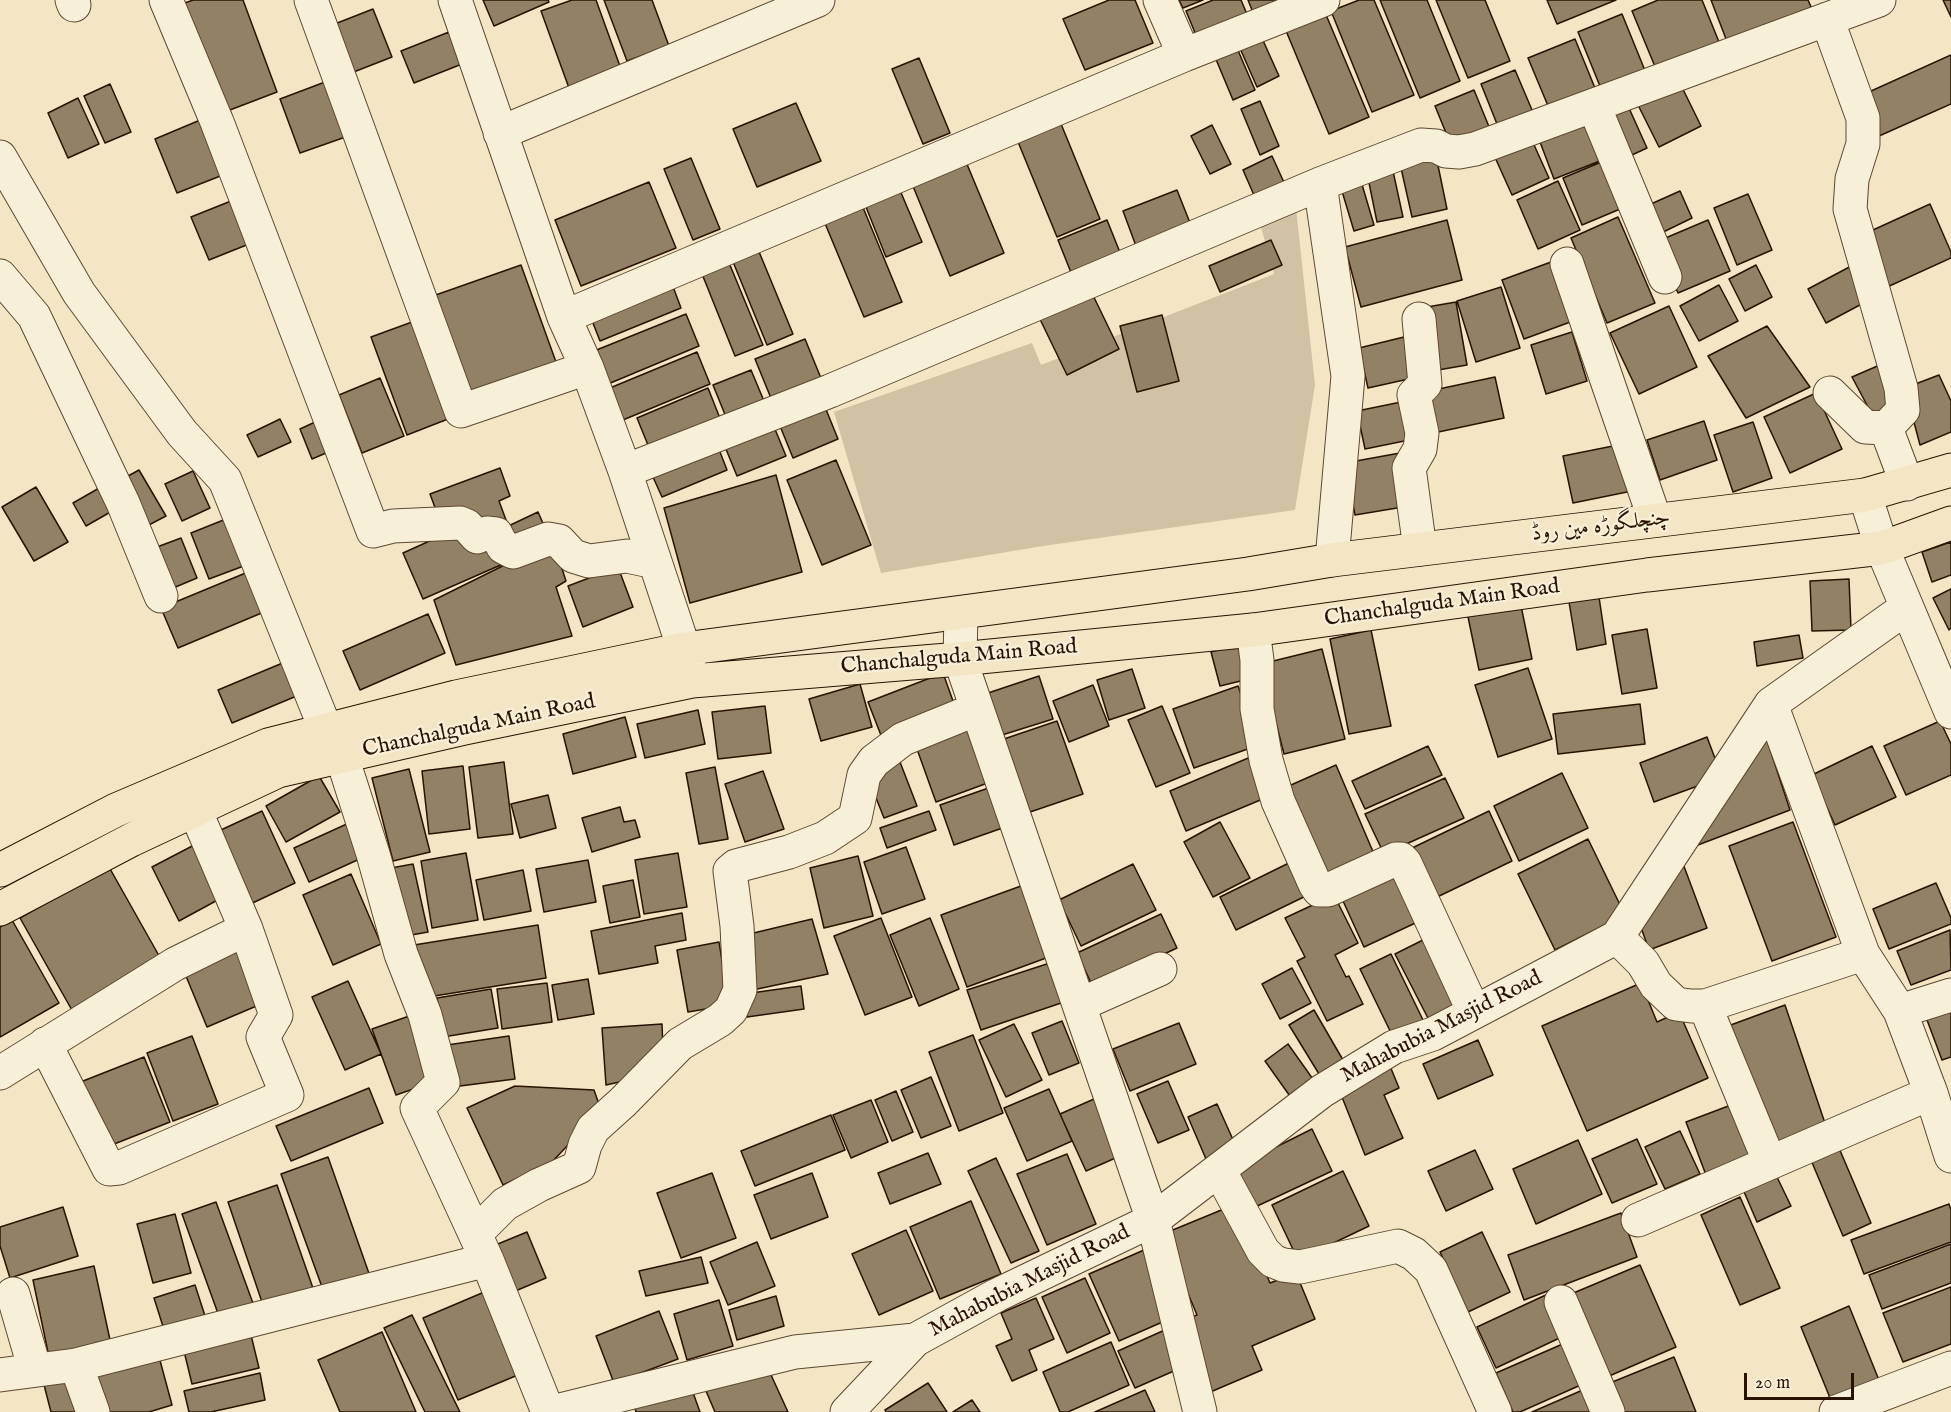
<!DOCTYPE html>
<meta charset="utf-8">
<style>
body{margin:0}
#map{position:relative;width:1951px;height:1412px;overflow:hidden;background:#f4e6c5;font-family:"IM FELL English",serif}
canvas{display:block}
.scale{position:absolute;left:1744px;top:1373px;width:110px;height:27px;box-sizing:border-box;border:3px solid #291300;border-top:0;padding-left:8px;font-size:18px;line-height:21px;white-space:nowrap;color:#291300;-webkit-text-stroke:4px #f8efd9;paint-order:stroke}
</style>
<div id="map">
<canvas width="1951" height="1412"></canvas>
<div class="scale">20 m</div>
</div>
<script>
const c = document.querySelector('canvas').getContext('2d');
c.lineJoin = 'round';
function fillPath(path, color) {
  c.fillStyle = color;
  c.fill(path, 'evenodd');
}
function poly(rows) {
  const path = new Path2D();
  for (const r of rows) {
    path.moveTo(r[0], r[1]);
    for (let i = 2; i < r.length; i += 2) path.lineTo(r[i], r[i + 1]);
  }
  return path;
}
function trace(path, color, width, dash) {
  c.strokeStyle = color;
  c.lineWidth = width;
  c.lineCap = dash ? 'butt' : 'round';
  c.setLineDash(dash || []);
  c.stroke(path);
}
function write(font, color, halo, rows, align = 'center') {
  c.font = font + ' "IM FELL English",Amiri,serif';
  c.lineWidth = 4.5;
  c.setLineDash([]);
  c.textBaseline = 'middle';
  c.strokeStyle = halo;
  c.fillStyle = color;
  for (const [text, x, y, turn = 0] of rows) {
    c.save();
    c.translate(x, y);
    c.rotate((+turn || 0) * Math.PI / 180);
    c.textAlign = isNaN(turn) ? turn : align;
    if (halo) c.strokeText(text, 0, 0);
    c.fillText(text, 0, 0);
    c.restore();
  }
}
const green = poly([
 [1296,208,1315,385,1295,510,1043,546,881,573,834,412,1032,343,1041,365,1274,274,1259,220]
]);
const building = poly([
 [193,0,243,0,277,92,222,113,182,4,193,0],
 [483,0,548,0,549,2,494,26,483,0],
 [572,0,596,0,621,69,569,88,541,11,572,0],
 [604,0,652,0,669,46,627,61,604,0],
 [1109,0,1135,0,1153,43,1085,70,1063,19,1109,0],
 [1179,0,1203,0,1183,8,1179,0],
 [1213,0,1241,0,1249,19,1198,40,1186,11,1213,0],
 [1248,0,1304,0,1256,20,1248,0],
 [1359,0,1374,0,1414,95,1372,112,1331,11,1359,0],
 [1380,0,1427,0,1460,81,1420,98,1380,0],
 [1436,0,1485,0,1510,61,1468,78,1436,0],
 [1547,0,1616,0,1557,24,1547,0],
 [1658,0,1702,0,1719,42,1656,69,1632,11,1658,0],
 [1711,0,1808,0,1812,9,1728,44,1711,0],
 [1943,0,1951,0,1951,17,1943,0],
 [373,9,392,57,346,75,327,27,373,9],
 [1324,10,1369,117,1329,134,1284,26,1324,10],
 [1622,14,1648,78,1604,96,1578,32,1622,14],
 [449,32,462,64,414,83,401,51,449,32],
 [1261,36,1279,76,1257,87,1239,46,1261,36],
 [1575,39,1597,93,1551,113,1528,58,1575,39],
 [1237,48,1255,90,1233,100,1215,57,1237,48],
 [1951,55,1951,104,1879,136,1860,96,1951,55],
 [919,58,950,133,923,144,892,69,919,58],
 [1515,70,1538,124,1503,139,1481,84,1515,70],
 [1676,75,1701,126,1659,147,1633,95,1676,75],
 [333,79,354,134,300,153,280,99,333,79],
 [110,84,131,132,105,143,84,96,110,84],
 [1474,90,1492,134,1453,150,1435,106,1474,90],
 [1624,97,1647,148,1621,160,1598,109,1624,97],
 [78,98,99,144,68,158,48,113,78,98],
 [1260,101,1279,146,1260,155,1241,109,1260,101],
 [796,103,821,161,757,187,733,129,796,103],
 [1593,113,1610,157,1554,179,1537,134,1593,113],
 [205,118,228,173,177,193,155,139,205,118],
 [1059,119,1100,219,1057,237,1016,137,1059,119],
 [1212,125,1231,164,1210,174,1191,136,1212,125],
 [1530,136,1549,178,1512,195,1493,153,1530,136],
 [1435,151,1447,209,1412,217,1399,159,1435,151],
 [1272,156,1287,189,1257,202,1243,170,1272,156],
 [964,157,1004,253,950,276,910,179,964,157],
 [691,158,720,229,693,240,664,169,691,158],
 [1606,160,1625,207,1582,225,1563,178,1606,160],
 [1391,162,1403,217,1377,222,1366,168,1391,162],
 [1358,171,1374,225,1354,231,1338,178,1358,171],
 [1558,181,1580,230,1538,249,1517,200,1558,181],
 [649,182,676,248,581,286,555,220,649,182],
 [899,188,922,242,886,257,864,202,899,188],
 [1177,190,1194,233,1139,254,1123,211,1177,190],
 [1680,191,1692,218,1655,236,1642,208,1680,191],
 [1748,194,1772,250,1737,265,1714,208,1748,194],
 [236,199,254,242,209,260,191,217,236,199],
 [1930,204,1951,252,1951,258,1885,288,1862,235,1930,204],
 [862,205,902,302,864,317,824,221,862,205],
 [1618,217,1655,303,1607,323,1571,238,1618,217],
 [1107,220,1123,260,1074,280,1058,240,1107,220],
 [1447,220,1462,280,1361,307,1345,247,1447,220],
 [1708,220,1730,271,1678,293,1656,242,1708,220],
 [1271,240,1282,265,1220,292,1209,266,1271,240],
 [755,242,793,334,767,345,729,252,755,242],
 [725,253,763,345,735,356,698,264,725,253],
 [1551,262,1573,321,1524,339,1502,280,1551,262],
 [1855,264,1873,298,1826,323,1808,289,1855,264],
 [521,265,556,362,465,394,430,297,521,265],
 [1756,265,1772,297,1745,311,1729,279,1756,265],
 [672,284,681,308,600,341,591,318,672,284],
 [1088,285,1119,349,1067,375,1036,311,1088,285],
 [1719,285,1738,321,1699,341,1680,306,1719,285],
 [1501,287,1520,348,1476,362,1457,301,1501,287],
 [1456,302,1467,365,1438,370,1427,307,1456,302],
 [1669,306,1697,367,1639,394,1610,333,1669,306],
 [686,314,699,346,608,384,594,351,686,314],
 [1162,315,1179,381,1137,392,1120,326,1162,315],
 [412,322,448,419,407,435,371,337,412,322],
 [1767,326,1810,387,1746,418,1708,356,1767,326],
 [1572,332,1587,381,1546,394,1531,345,1572,332],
 [1404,337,1413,378,1368,388,1359,348,1404,337],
 [805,339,825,388,775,408,755,359,805,339],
 [697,352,710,384,618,422,605,390,697,352],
 [1889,361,1898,411,1876,422,1852,377,1889,361],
 [751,370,764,401,726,417,713,385,751,370],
 [1939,375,1951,401,1951,432,1920,445,1905,388,1939,375],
 [1495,377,1504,418,1429,434,1420,393,1495,377],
 [380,378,404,436,362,453,339,395,380,378],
 [708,388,721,421,650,450,637,418,708,388],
 [1816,393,1842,449,1790,473,1764,417,1816,393],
 [1411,400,1419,438,1365,449,1357,411,1411,400],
 [823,402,838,439,793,458,778,421,823,402],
 [326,417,340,447,312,459,300,429,326,417],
 [770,417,786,456,737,476,721,437,770,417],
 [280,419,291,442,258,457,247,435,280,419],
 [1704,421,1717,460,1660,480,1647,440,1704,421],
 [1753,422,1772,478,1733,492,1714,435,1753,422],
 [715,439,727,470,662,497,648,466,715,439],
 [1623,444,1632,491,1573,503,1563,456,1623,444],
 [1400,453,1409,506,1355,515,1345,463,1400,453],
 [836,460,871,545,822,565,787,480,836,460],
 [500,468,510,496,499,501,506,520,478,530,440,521,430,494,500,468],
 [139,470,166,516,145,527,119,481,139,470],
 [193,471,210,508,182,521,165,484,193,471],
 [776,475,802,572,690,603,664,508,776,475],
 [108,483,121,506,86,526,73,503,108,483],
 [36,487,68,542,34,561,2,507,36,487],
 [538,512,546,530,510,547,502,529,538,512],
 [231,517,249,564,209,579,191,533,231,517],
 [465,525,503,564,423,599,403,553,465,525],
 [181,538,197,578,166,591,149,550,181,538],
 [553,541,566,581,556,587,572,636,456,665,434,600,553,541],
 [1951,542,1951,575,1932,582,1922,552,1951,542],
 [618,567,633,607,583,627,568,586,618,567],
 [248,572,264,612,178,648,161,608,248,572],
 [1849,579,1851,630,1812,631,1810,581,1849,579],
 [1951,589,1951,628,1949,630,1933,598,1951,589],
 [1599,597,1606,644,1577,650,1569,602,1599,597],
 [1520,601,1532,659,1479,670,1467,612,1520,601],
 [428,614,445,653,360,690,343,651,428,614],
 [1647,629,1657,688,1622,694,1612,635,1647,629],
 [1371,630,1391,726,1349,734,1330,639,1371,630],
 [1799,635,1803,658,1757,666,1754,642,1799,635],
 [1248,642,1257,677,1220,686,1211,652,1248,642],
 [1322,649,1345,739,1284,754,1261,664,1322,649],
 [285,662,299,695,232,723,218,690,285,662],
 [1528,668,1552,739,1498,757,1475,685,1528,668],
 [1132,669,1145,708,1109,720,1097,680,1132,669],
 [943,673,958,715,884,743,868,702,943,673],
 [1039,676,1053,719,1002,735,988,693,1039,676],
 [860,684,872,727,821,741,809,699,860,684],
 [1093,685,1109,726,1069,742,1053,701,1093,685],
 [1238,686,1259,745,1194,768,1173,709,1238,686],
 [1640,704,1645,744,1558,754,1553,714,1640,704],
 [765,706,771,753,718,759,712,712,765,706],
 [1162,706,1190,773,1156,787,1128,720,1162,706],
 [698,710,705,744,645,758,637,724,698,710],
 [625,717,636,757,573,774,563,734,625,717],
 [969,717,993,781,936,802,913,738,969,717],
 [1057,721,1083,794,1030,812,1004,739,1057,721],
 [1940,721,1951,744,1951,775,1906,795,1884,746,1940,721],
 [1707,737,1722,777,1654,802,1640,763,1707,737],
 [1767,740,1790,810,1690,848,1746,755,1767,740],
 [1428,746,1442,775,1365,809,1352,781,1428,746],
 [1872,746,1896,797,1835,825,1812,775,1872,746],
 [1253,756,1270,796,1186,831,1170,791,1253,756],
 [504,762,513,834,478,838,469,767,504,762],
 [900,762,917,806,884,818,867,775,900,762],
 [1336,765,1377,861,1324,885,1282,789,1336,765],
 [463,766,470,829,429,834,422,771,463,766],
 [715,767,728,839,699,844,686,773,715,767],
 [409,769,430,852,393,861,372,778,409,769],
 [763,771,784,829,745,842,725,784,763,771],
 [1562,773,1588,828,1519,861,1494,806,1562,773],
 [319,776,340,812,286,842,266,806,319,776],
 [1445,778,1464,818,1384,854,1365,814,1445,778],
 [997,785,1011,825,954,845,940,805,997,785],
 [548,795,556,828,520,838,511,804,548,795],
 [620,807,624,822,635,820,640,837,592,852,582,818,620,807],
 [262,811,295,883,244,907,210,835,262,811],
 [929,811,936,830,887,848,880,828,929,811],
 [1489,811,1512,861,1433,899,1410,849,1489,811],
 [1220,822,1250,878,1213,897,1184,842,1220,822],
 [1793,822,1836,937,1772,961,1729,846,1793,822],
 [349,823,364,857,309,882,294,848,349,823],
 [1588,839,1625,915,1555,950,1518,874,1588,839],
 [198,843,225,896,179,921,152,867,198,843],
 [906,847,925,899,882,914,864,862,906,847],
 [466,853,478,920,432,928,421,861,466,853],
 [678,853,687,907,644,914,635,860,678,853],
 [858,856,873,916,824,928,810,868,858,856],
 [1297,859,1314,892,1236,930,1220,897,1297,859],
 [588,860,596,902,544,912,536,869,588,860],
 [1682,861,1707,928,1649,950,1638,919,1682,861],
 [1398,863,1424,919,1364,947,1338,890,1398,863],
 [413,864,428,932,406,936,391,868,413,864],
 [1133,864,1156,910,1081,946,1059,900,1133,864],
 [109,867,162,961,73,1012,20,918,109,867],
 [523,870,531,911,484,920,476,880,523,870],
 [351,874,381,944,333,965,303,895,351,874],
 [633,880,640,917,610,923,603,886,633,880],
 [1032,882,1057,954,967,987,941,915,1032,882],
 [1936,883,1951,918,1951,924,1889,949,1873,909,1936,883],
 [1334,895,1358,943,1335,955,1346,977,1349,976,1363,1004,1327,1021,1297,961,1305,957,1285,918,1334,895],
 [682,913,686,940,655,946,658,963,599,974,591,931,682,913],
 [1161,914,1177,948,1093,987,1077,953,1161,914],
 [881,918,912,997,865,1015,834,936,881,918],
 [930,918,959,989,919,1006,890,935,930,918],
 [812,919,828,974,748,991,737,937,812,919],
 [12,920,59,1003,0,1037,0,927,12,920],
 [538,925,546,978,422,998,414,945,538,925],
 [1950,930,1951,970,1911,985,1897,951,1950,930],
 [1431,936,1466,1005,1431,1024,1395,954,1431,936],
 [240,939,266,1002,207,1027,181,964,240,939],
 [719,942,729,1005,688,1012,677,950,719,942],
 [1391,954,1424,1022,1393,1037,1360,969,1391,954],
 [1059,960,1073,999,981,1030,967,990,1059,960],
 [1292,968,1311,1003,1280,1019,1262,984,1292,968],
 [588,979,594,1014,558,1020,552,985,588,979],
 [348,981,381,1054,345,1070,312,997,348,981],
 [547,983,552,1022,502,1029,497,989,547,983],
 [1641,983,1657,1022,1679,1012,1708,1078,1587,1131,1542,1026,1641,983],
 [801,986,804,1009,747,1017,744,994,801,986],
 [491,989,498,1028,443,1037,437,998,491,989],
 [1951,1002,1951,1057,1942,1060,1924,1012,1951,1002],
 [1785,1005,1829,1135,1772,1155,1728,1026,1785,1005],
 [1314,1010,1343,1060,1319,1074,1289,1025,1314,1010],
 [415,1014,439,1080,396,1095,372,1029,415,1014],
 [1062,1021,1079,1063,1049,1075,1032,1033,1062,1021],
 [1179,1023,1196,1064,1130,1091,1113,1049,1179,1023],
 [662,1024,663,1051,642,1077,606,1085,602,1028,662,1024],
 [1014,1024,1042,1080,1006,1097,979,1040,1014,1024],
 [973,1035,1003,1113,959,1131,929,1052,973,1035],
 [192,1036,218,1104,173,1121,147,1053,192,1036],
 [509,1036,515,1079,452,1087,447,1045,509,1036],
 [1478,1040,1493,1075,1438,1099,1423,1064,1478,1040],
 [1288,1044,1315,1082,1292,1099,1265,1061,1288,1044],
 [144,1057,170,1122,104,1148,78,1083,144,1057],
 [1390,1066,1399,1088,1384,1095,1403,1138,1365,1155,1338,1087,1390,1066],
 [931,1077,951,1126,921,1138,901,1090,931,1077],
 [1168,1081,1189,1130,1158,1143,1137,1094,1168,1081],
 [515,1086,594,1090,601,1110,551,1163,503,1185,467,1108,515,1086],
 [369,1088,383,1123,291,1161,276,1126,369,1088],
 [1049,1089,1072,1141,1027,1161,1004,1108,1049,1089],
 [896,1091,913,1132,892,1141,875,1100,896,1091],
 [1094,1099,1120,1156,1086,1171,1060,1114,1094,1099],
 [871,1100,888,1142,851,1158,833,1115,871,1100],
 [1739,1102,1759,1155,1706,1175,1686,1122,1739,1102],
 [1217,1104,1239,1153,1209,1166,1188,1117,1217,1104],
 [831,1115,845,1150,755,1186,741,1151,831,1115],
 [1312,1129,1332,1171,1253,1208,1234,1168,1312,1129],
 [1680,1131,1700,1174,1665,1189,1645,1147,1680,1131],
 [1637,1139,1657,1184,1612,1203,1592,1159,1637,1139],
 [1578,1140,1602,1194,1536,1224,1513,1169,1578,1140],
 [1836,1141,1871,1223,1843,1236,1808,1153,1836,1141],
 [1475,1150,1493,1189,1446,1211,1428,1171,1475,1150],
 [928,1153,941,1184,890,1204,878,1173,928,1153],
 [1067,1154,1096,1224,1047,1245,1017,1174,1067,1154],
 [328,1157,372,1282,326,1298,281,1174,328,1157],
 [996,1158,1039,1251,1011,1263,968,1171,996,1158],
 [1343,1171,1369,1226,1298,1260,1272,1205,1343,1171],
 [712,1173,736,1238,681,1258,657,1193,712,1173],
 [812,1173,828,1217,771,1239,754,1195,812,1173],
 [1775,1173,1791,1206,1757,1222,1742,1187,1775,1173],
 [277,1185,314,1291,264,1308,228,1202,277,1185],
 [1740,1197,1780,1288,1740,1305,1701,1215,1740,1197],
 [971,1201,1001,1274,940,1299,910,1227,971,1201],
 [216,1202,254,1306,220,1319,182,1214,216,1202],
 [1236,1204,1270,1283,1296,1273,1315,1319,1252,1346,1262,1370,1208,1393,1179,1322,1197,1315,1163,1234,1236,1204],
 [1949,1204,1951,1210,1951,1242,1864,1274,1851,1240,1949,1204],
 [63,1207,78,1256,10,1278,0,1246,0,1227,63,1207],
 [1621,1213,1637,1257,1524,1300,1508,1255,1621,1213],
 [175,1214,191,1273,153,1283,137,1224,175,1214],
 [906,1230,933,1291,879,1315,852,1254,906,1230],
 [527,1232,546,1278,513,1292,493,1246,527,1232],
 [1482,1232,1510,1292,1468,1312,1440,1252,1482,1232],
 [757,1242,775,1286,728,1305,710,1262,757,1242],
 [1951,1244,1951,1283,1882,1309,1869,1275,1951,1244],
 [1144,1250,1174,1317,1119,1341,1089,1274,1144,1250],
 [701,1257,708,1283,646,1296,639,1271,701,1257],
 [1640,1265,1676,1347,1600,1380,1564,1297,1640,1265],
 [94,1266,112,1349,50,1362,33,1280,94,1266],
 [1085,1278,1110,1333,1067,1353,1042,1297,1085,1278],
 [195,1285,207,1322,166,1336,154,1298,195,1285],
 [1951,1287,1951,1344,1903,1362,1883,1313,1951,1287],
 [489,1290,525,1372,458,1400,423,1318,489,1290],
 [1550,1293,1568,1334,1496,1368,1477,1327,1550,1293],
 [776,1296,784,1326,737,1340,729,1310,776,1296],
 [1036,1298,1054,1339,1029,1350,1037,1370,1012,1381,996,1346,1012,1339,1001,1313,1036,1298],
 [719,1300,733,1346,687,1360,674,1314,719,1300],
 [1849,1306,1883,1390,1835,1410,1801,1327,1849,1306],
 [659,1311,678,1359,614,1383,596,1336,659,1311],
 [412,1315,460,1412,425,1412,384,1328,412,1315],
 [1167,1329,1183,1367,1135,1388,1118,1351,1167,1329],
 [250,1331,259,1368,192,1384,183,1347,250,1331],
 [382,1332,416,1412,340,1412,318,1360,382,1332],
 [1111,1342,1129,1385,1068,1412,1060,1412,1043,1372,1111,1342],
 [1565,1343,1583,1384,1520,1412,1513,1412,1496,1373,1565,1343],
 [158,1353,172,1405,149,1412,104,1412,93,1371,158,1353],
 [1674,1357,1696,1412,1616,1412,1605,1385,1674,1357],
 [766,1364,788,1412,715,1412,706,1391,766,1364],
 [260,1373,265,1400,211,1412,189,1412,184,1391,260,1373],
 [70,1374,80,1412,51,1412,43,1381,70,1374],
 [928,1383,947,1412,886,1412,885,1410,928,1383],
 [1592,1386,1603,1412,1532,1412,1592,1386],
 [691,1387,700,1412,636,1412,635,1408,691,1387],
 [1145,1390,1155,1412,1095,1412,1145,1390],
 [972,1400,980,1412,953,1412,972,1400]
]);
const minor = poly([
 [72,0,74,5],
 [166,0,217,122,373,531,393,526,460,523,467,526,477,537,487,533,496,534,503,547,513,552,548,539,559,541,573,556,589,561,627,556,655,562],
 [311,0,461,411,587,368],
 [455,0,564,317,587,368,625,471,684,649,691,675],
 [1160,0,1184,55],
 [1827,19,1863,118,1863,144,1852,179,1850,209,1901,388,1903,410,1886,428],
 [1594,106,1665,277],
 [500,133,818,0],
 [0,157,79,293,182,433,225,480,326,730,342,757,373,854,401,954,425,1015,443,1082,417,1108,487,1260,548,1412],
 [1567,264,1655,520],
 [0,276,34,316,123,503,161,596],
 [564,317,1184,55,1323,0],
 [1419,319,1425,384,1414,395,1422,433,1420,449,1409,468,1420,549],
 [1830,393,1865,427,1886,428,1907,484],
 [625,471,830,391,1320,184],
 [1865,495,1882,548,1951,712],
 [1332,560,1348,376,1320,184,1421,145,1436,146,1446,151,1459,152,1475,149,1879,0],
 [961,613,960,659,1153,1220,1200,1412],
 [1253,630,1257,660,1257,709,1266,760,1278,801,1315,884,1319,890,1328,890,1396,859,1401,859,1405,863,1474,1012],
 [1771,704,1863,954,1900,1011,1931,1093,1951,1156],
 [1617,937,1643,963,1656,985,1676,1004,1691,1006,1705,1006,1863,954],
 [1079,1005,1160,969],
 [1705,1006,1770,1163],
 [1900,1011,1951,995],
 [45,1044,109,1169,119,1168,287,1095,263,1037,276,1015,246,929,195,810],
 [0,1073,175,964,246,929],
 [1219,1170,1263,1251,1273,1261,1283,1265,1300,1267,1398,1246,1414,1254,1431,1270,1495,1412],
 [1638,1220,1931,1093],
 [475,1234,505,1204,539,1185,579,1167,585,1145,593,1129,623,1102,680,1044,720,1020,731,1010,740,990,737,926,730,871,736,866,789,852,825,838,855,818,864,775,874,761,903,739,977,709],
 [13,1294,35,1370],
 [1561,1302,1608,1412],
 [76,1365,93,1412],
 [0,1375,76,1365,487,1260],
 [552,1412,795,1352,915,1340],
 [847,1412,915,1340,997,1295,1153,1220,1322,1091,1394,1047,1433,1034,1617,937,1771,704,1906,608],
 [1836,1412,1951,1368]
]);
const major = poly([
 [0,870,116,810,268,745,456,697,684,649,1248,574,1332,560,1865,495,1951,470],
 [0,909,131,840,278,771,465,728,692,681,960,659,1253,630,1647,575,1882,548,1951,523]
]);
const streetNames = [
 ["چنچلگوڑہ مین روڈ",1601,527,-7],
 ["Chanchalguda Main Road",1442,604,-8],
 ["Chanchalguda Main Road",959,658,-5],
 ["Chanchalguda Main Road",479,727,-12],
 ["Mahabubia Masjid Road",1442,1028,-27],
 ["Mahabubia Masjid Road",1030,1282,-27]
];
fillPath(green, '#d1c2a4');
fillPath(building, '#938166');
trace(building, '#291300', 1.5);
trace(minor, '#5c4831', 35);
trace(major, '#291300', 35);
trace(minor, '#f8efd9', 33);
trace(major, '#f4e6c5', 33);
write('22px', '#291300', '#f8efd9', streetNames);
</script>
